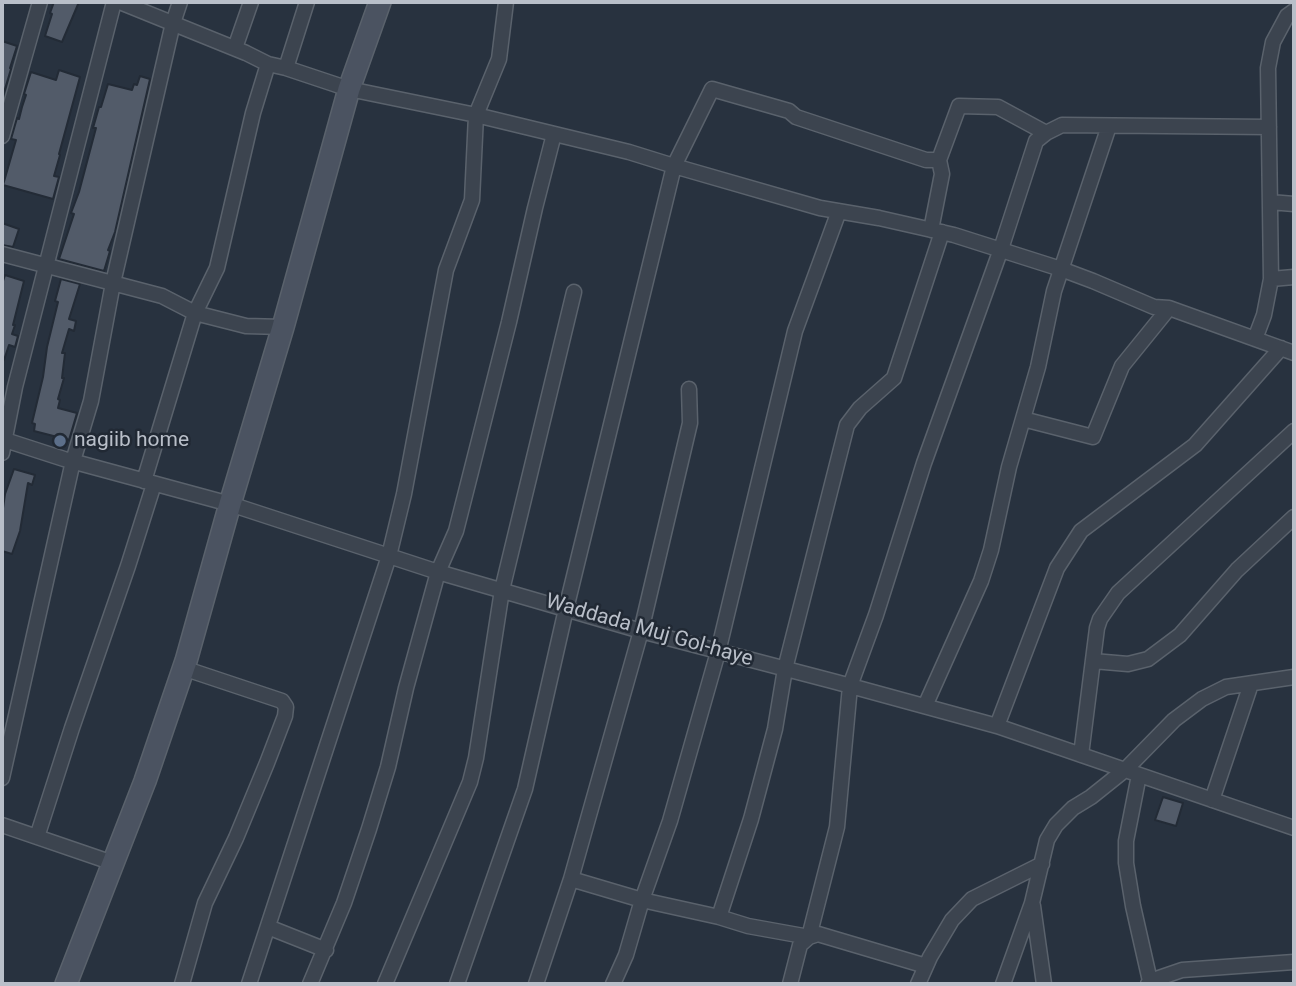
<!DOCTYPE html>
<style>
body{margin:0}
#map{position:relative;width:1296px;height:986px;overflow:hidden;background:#28323f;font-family:Roboto,sans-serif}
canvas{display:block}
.frame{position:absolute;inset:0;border:4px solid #b9bfc9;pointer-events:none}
</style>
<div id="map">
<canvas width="1296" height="986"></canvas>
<div class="frame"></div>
</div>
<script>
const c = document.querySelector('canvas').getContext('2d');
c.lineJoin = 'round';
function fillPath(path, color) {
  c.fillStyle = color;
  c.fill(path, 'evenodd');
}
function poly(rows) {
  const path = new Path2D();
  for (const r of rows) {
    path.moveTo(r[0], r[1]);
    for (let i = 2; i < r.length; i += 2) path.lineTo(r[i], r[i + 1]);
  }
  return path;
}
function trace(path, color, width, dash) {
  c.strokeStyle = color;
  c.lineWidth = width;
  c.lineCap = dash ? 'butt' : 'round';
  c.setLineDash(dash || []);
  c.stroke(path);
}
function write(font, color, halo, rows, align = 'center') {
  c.font = font + ' Roboto,sans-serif';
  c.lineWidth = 5;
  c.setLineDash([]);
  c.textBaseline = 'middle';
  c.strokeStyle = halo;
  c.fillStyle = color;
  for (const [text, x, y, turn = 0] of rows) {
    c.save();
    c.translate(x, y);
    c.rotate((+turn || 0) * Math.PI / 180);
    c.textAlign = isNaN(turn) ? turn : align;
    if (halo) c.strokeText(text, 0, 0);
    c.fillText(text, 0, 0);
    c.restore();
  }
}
const building = poly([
 [54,2,79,2,62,42,45,36,52,14,50,13,54,2],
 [2,41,17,46,10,68,11,69,2,99,2,41],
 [59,70,80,77,59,154,60,155,54,176,59,177,53,199,3,185,16,140,11,139,17,118,19,119,22,107,26,95,24,94,31,72,56,80,59,70],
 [140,76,150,79,115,232,108,250,110,251,104,271,59,259,74,214,71,213,79,192,96,128,93,128,99,107,101,107,108,84,132,90,134,84,137,85,140,76],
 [2,223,19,229,13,247,2,245,2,223],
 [5,275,24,281,13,325,15,325,12,334,18,336,15,347,9,345,4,360,2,360,2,284,5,275],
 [61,279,80,284,69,319,76,321,74,331,69,329,62,353,65,353,62,378,64,378,58,399,60,400,58,408,77,413,69,440,34,431,35,424,32,423,43,377,47,347,58,302,55,301,61,279],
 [14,469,35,475,32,485,28,483,20,531,12,554,2,551,2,515,5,494,14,469],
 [1163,797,1183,803,1176,826,1155,820,1163,797]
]);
const minor = poly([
 [120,2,246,53,268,64,286,68,349,89,476,115,629,152,674,166,820,208,879,218,954,235,1061,269,1093,281,1154,307,1169,308,1294,353],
 [235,48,251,2],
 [286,68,307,2],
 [2,136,40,2],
 [1270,202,1294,204],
 [931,230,942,174,939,160,959,106,998,107,1046,133],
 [2,254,162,296,195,313,246,326,283,327],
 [1271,279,1294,277],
 [1255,339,1264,315,1271,279,1268,68,1273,42,1287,16,1294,11],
 [1023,419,1093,437,1122,366,1169,308],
 [2,439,64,459,230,504,438,572,641,631,836,682,997,726,1294,828],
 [2,453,15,387,114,2],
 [144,481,195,313,217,268,253,113,268,64],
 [1093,661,1128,664,1148,659,1180,635,1237,570,1294,517],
 [925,706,981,581,991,550,1009,467,1038,367,1054,291,1109,126],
 [997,726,1057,568,1081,531,1195,445,1281,348],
 [1081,755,1097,628,1100,619,1118,593,1294,431],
 [1139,775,1126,841,1126,863,1133,906,1150,981],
 [2,778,73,461,91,401,113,283,173,23,180,2],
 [1212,800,1251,684],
 [2,825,113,863],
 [37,837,72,728,128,566,154,484],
 [571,879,642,900,719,917,748,926,809,937,837,827,850,686,876,615,924,463,1001,249,1036,141,1046,133,1062,125,1269,127],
 [1033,906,1044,984],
 [719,917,751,819,775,729,785,669,847,425,860,408,894,378,942,232],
 [268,927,326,950],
 [182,984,205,903,236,838,267,763,285,716,286,707,282,701,183,668],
 [249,984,389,556,404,494,446,270,472,200,476,115,499,59,506,2],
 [310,984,344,903,369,829,388,767,406,688,438,572,456,531,509,322,535,208,554,134],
 [385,984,470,782,476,758,502,590,574,292],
 [457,984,525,789,566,609,674,166,712,89,789,111,796,117,926,160,939,160],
 [536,984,571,879,641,631,690,423,689,389],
 [613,984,626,955,642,900,670,821,718,652,795,331,839,211],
 [790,984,800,945,809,937,818,934,926,966],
 [918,984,930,957,952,920,972,899,1042,864],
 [1003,984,1032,903,1047,840,1056,825,1073,808,1091,797,1126,769,1174,720,1202,699,1226,687,1294,677],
 [1148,984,1150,981,1182,970,1294,962]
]);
const secondary = poly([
 [66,984,145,781,186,661,230,504,283,327,349,89,380,2]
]);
const markers = [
 [60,441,7,"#5c6f8a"]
];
const poiNames = [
 ["nagiib home",74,441]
];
const streetNames = [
 ["Waddada Muj Gol-haye",649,631,16]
];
fillPath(building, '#525b69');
trace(building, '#232b36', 2);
trace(minor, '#5a626c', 17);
trace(secondary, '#5a626c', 24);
trace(minor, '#3c444f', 14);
trace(secondary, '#4b5361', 21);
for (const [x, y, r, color] of markers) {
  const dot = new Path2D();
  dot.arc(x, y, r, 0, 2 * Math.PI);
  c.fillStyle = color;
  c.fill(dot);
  trace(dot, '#212934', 2.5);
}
write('21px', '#b9bfc9', '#212934', poiNames, 'left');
write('21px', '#b9bfc9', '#212934', streetNames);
</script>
